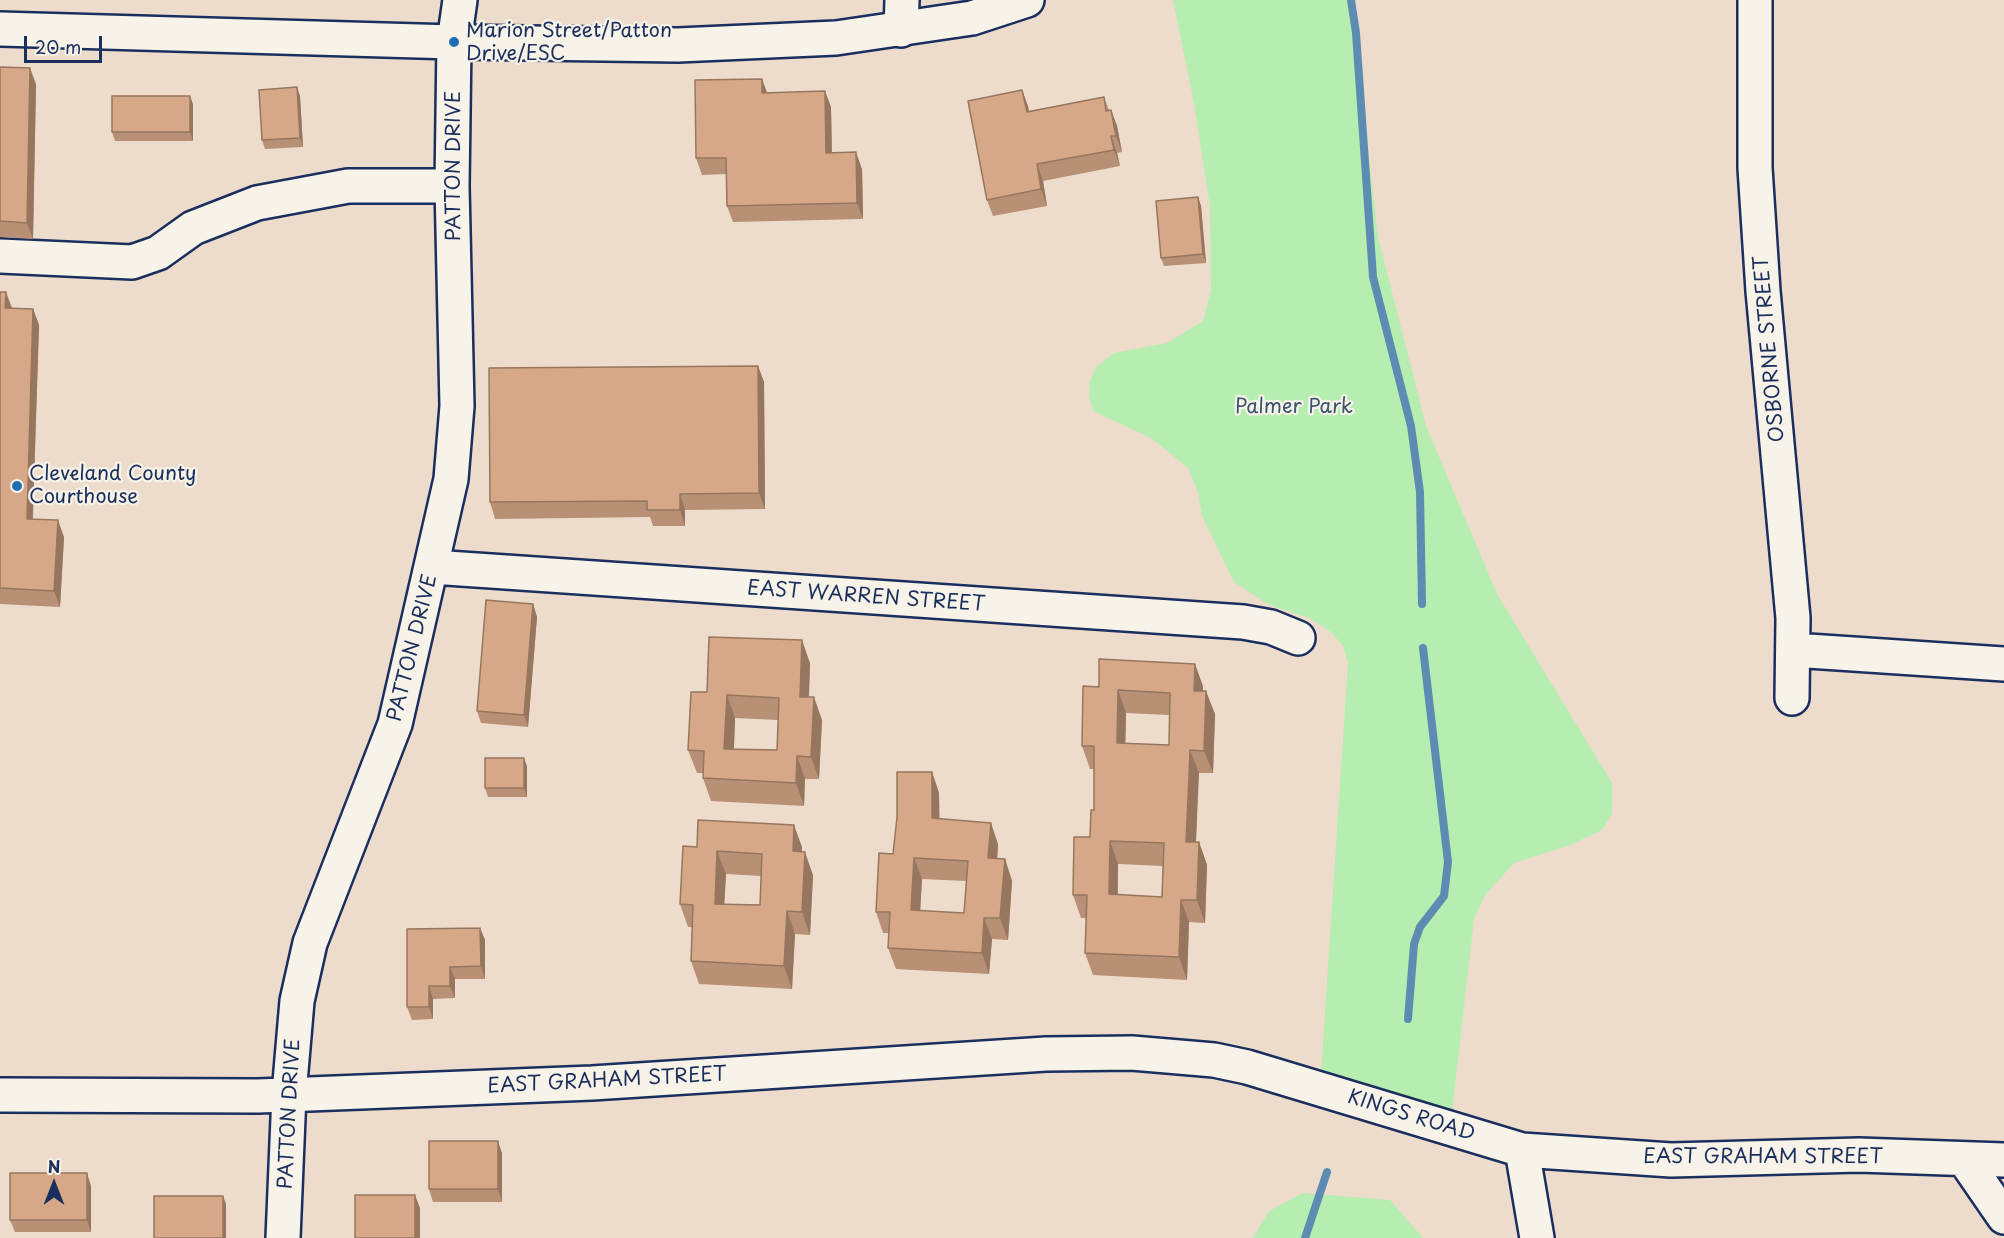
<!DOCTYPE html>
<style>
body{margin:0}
#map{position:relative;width:2004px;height:1238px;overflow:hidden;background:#eddccb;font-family:"Playpen Sans",sans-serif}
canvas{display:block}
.north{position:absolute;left:24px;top:1154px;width:60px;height:60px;-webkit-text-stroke:4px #f7f3e8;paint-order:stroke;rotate:0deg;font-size:16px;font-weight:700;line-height:24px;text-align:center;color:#1b2f5e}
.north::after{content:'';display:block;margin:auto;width:21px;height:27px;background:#1b2f5e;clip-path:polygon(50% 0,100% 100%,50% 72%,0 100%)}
.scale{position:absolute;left:24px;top:36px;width:78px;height:27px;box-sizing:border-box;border:3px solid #1b2f5e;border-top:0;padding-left:8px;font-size:18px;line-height:21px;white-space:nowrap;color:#1b2f5e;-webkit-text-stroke:4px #f7f3e8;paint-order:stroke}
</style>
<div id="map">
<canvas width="2004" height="1238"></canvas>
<div class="north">N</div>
<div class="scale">20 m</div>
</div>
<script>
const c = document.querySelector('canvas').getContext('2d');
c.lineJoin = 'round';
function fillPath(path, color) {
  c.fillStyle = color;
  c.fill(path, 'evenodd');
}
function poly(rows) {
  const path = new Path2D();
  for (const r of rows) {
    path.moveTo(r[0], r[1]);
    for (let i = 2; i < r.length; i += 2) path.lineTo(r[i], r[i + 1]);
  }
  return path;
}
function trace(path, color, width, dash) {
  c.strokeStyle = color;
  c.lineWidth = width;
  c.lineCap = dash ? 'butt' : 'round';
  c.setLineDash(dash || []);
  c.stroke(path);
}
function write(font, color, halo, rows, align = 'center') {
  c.font = font + ' "Playpen Sans",sans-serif';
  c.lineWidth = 4.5;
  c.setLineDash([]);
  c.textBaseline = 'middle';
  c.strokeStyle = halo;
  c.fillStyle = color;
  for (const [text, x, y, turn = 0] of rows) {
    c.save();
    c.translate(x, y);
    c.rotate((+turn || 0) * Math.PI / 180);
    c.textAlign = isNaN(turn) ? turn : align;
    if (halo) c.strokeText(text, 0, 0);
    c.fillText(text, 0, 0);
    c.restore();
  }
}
const green = poly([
 [1173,0,1351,0,1378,237,1426,426,1497,594,1612,783,1612,814,1602,830,1570,845,1514,863,1486,894,1474,919,1450,1130,1320,1088,1348,663,1343,646,1331,632,1309,618,1269,605,1234,582,1202,516,1198,492,1188,468,1151,438,1093,411,1089,396,1090,380,1097,366,1114,353,1167,343,1203,321,1211,290,1210,206,1194,103],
 [1303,1193,1390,1200,1423,1238,1253,1238,1269,1211]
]);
const stream = poly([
 [1351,0,1356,33,1373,277,1411,426,1420,492,1422,604],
 [1408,1019,1414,944,1420,927,1444,896,1448,862,1423,648],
 [1305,1238,1327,1172]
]);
const minor = poly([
 [1755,0,1755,168,1763,291,1793,618,1792,698],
 [901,30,902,0],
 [0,256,132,262,158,253,193,228,257,203,348,186,452,186],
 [432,567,1243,622,1271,627,1298,638],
 [1793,650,2004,664],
 [0,1095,258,1096,592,1083,1046,1054,1132,1053,1214,1060,1247,1067,1522,1150,1671,1160,1859,1155,2004,1160],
 [1522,1150,1537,1238],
 [1964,1159,2004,1217],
 [283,1238,289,1094,297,1001,310,943,395,724,451,479,457,406,452,186,454,42,460,0]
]);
const major = poly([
 [0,29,454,42,678,45,836,38,972,18,1027,0]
]);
const wall = poly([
 [0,67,36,84,33,239,0,237],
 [1022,90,1029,111,1104,97,1109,110,1111,110,1117,126,1122,152,1117,153,1120,166,1043,181,1047,206,993,216,987,200],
 [767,93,831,107,832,153,862,169,863,219,733,222,727,206,726,174,702,175,696,158],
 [300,96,303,147,265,149,262,140],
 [193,104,193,141,115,141,112,132],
 [1198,197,1201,206,1206,263,1164,266,1161,258],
 [0,292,11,308,33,309,39,325,33,519,64,537,60,607,0,604],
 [758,366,764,382,765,509,685,510,685,526,653,526,650,517,495,519,490,502],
 [533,604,537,617,528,727,481,723,477,711],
 [810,663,809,697,822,720,819,779,805,779,804,806,711,801,703,778,703,773,697,773,688,750,707,692],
 [735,718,779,720,777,750,734,749],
 [1083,686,1203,686,1203,691,1215,714,1213,773,1199,773,1197,800,1196,842,1199,842,1207,865,1205,923,1189,922,1187,980,1093,975,1085,953,1086,918,1081,918,1073,895,1090,837,1094,810,1094,769,1090,769,1082,746],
 [1126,713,1169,715,1169,745,1125,743],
 [1118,864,1163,866,1162,897,1118,895],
 [527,766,527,797,488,797,485,788],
 [932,772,939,793,939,819,998,844,997,859,1005,859,1012,881,1008,940,992,939,989,974,896,969,888,948,889,933,883,933,876,912,893,854],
 [922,879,966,881,964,913,920,911],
 [683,846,802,847,802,852,813,875,810,935,795,934,792,989,699,984,691,961,692,927,688,927,680,904],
 [726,874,761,876,760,905,724,904],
 [480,928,485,940,485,979,455,979,455,998,433,999,433,1019,412,1020,407,1007],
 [502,1153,502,1202,433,1202,429,1189],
 [91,1186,91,1232,15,1232,10,1220]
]);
const shadedWall = poly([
 [30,68,36,84,33,239,27,223],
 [762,79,768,95,762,93],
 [297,87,300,96,303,147,300,138],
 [1022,90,1028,106,1032,128,1027,112],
 [825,91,831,107,832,169,826,153],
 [190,96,193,104,193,141,190,132],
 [1111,110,1117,126,1122,152,1116,136],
 [1111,136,1117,153,1120,166,1114,150],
 [856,152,862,169,863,219,857,203],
 [1037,164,1043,181,1047,206,1041,189],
 [1198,197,1201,206,1206,263,1203,254],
 [6,292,12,308,5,308],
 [33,309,39,325,32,535,27,519],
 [758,366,764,382,765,509,759,493],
 [680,494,685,510,685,526,680,510],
 [58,520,64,537,60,607,54,591],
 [533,604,537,617,528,727,524,715],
 [802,640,810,663,808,720,800,697],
 [1195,664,1203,686,1202,714,1194,691],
 [1118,690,1126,713,1125,766,1117,743],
 [1206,691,1215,714,1213,773,1204,751],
 [727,695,735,718,733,771,724,749],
 [814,697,822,720,819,779,811,757],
 [1190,750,1199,773,1195,864,1186,842],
 [797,756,805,779,804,806,796,783],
 [524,758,527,766,527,797,524,788],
 [932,772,939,793,940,839,932,818],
 [991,823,998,844,996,879,988,858],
 [794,825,802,847,801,874,793,851],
 [1110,841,1118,864,1117,917,1109,894],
 [1199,842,1207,865,1205,923,1197,900],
 [717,851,726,874,723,927,715,904],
 [805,852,813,875,810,935,802,912],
 [914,858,922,879,919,931,911,910],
 [1005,859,1012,881,1008,940,1000,918],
 [1181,900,1189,922,1187,980,1179,957],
 [787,911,795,934,792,989,784,966],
 [984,918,992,939,989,974,982,953],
 [480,928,485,940,485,979,481,966],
 [450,967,455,979,455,998,450,986],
 [429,986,433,999,433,1019,429,1007],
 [498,1141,502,1153,502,1202,498,1189],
 [87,1173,91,1186,91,1232,87,1220],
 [415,1195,420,1208,420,1238,415,1238],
 [223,1196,226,1204,226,1238,223,1238]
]);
const building = poly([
 [0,67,30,68,27,223,0,221,0,67],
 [762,79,762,93,825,91,826,153,856,152,857,203,727,206,726,158,696,158,695,80,762,79],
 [297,87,300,138,262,140,259,90,297,87],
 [1022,90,1027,112,1104,97,1106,111,1111,110,1116,136,1111,136,1114,150,1037,164,1041,189,987,200,968,101,1022,90],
 [112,96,190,96,190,132,112,132,112,96],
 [1198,197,1203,254,1161,258,1156,201,1198,197],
 [0,292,6,292,5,308,33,309,27,519,58,520,54,591,0,588,0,292],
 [758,366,759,493,680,494,680,510,647,510,647,501,490,502,489,368,758,366],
 [486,600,533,604,524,715,477,711,486,600],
 [709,637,802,640,800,697,814,697,811,757,797,756,796,783,703,778,704,751,688,750,691,692,707,692,709,637],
 [727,695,779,698,777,750,724,749,727,695],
 [1099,659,1195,664,1194,691,1206,691,1204,751,1190,750,1189,777,1186,842,1199,842,1197,900,1181,900,1179,957,1085,953,1087,895,1073,895,1074,837,1090,837,1091,810,1094,810,1094,746,1082,746,1083,686,1099,687,1099,659],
 [1118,690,1170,693,1169,745,1117,743,1118,690],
 [1110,841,1164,843,1162,897,1109,894,1110,841],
 [485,758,524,758,524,788,485,788,485,758],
 [897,772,932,772,932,818,991,823,988,858,1005,859,1000,918,984,918,982,953,888,948,890,912,876,912,879,853,893,854,897,817,897,772],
 [914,858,968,861,964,913,911,910,914,858],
 [698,820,794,825,793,851,805,852,802,912,787,911,784,966,691,961,693,905,680,904,683,846,697,847,698,820],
 [717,851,762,854,760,905,715,904,717,851],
 [480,928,481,966,450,967,450,986,429,986,429,1007,407,1007,407,929,480,928],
 [429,1141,498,1141,498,1189,429,1189,429,1141],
 [10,1173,87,1173,87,1220,10,1220,10,1173],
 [355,1195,415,1195,415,1238,355,1238,355,1195],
 [154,1196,223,1196,223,1238,154,1238,154,1196]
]);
const markers = [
 [454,42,6,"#1f6fb2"],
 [17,486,6,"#1f6fb2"]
];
const poiNames = [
 ["Marion Street/Patton",466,31],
 ["Drive/ESC",466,54],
 ["Cleveland County",29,474],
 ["Courthouse",29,497]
];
const streetNames = [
 ["PATTON DRIVE",454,166,-90],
 ["OSBORNE STREET",1770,349,-95],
 ["EAST WARREN STREET",866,597,4],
 ["PATTON DRIVE",413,648,-76],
 ["EAST GRAHAM STREET",607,1081,-3],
 ["PATTON DRIVE",290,1114,-87],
 ["KINGS ROAD",1411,1116,17],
 ["EAST GRAHAM STREET",1763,1157]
];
const parkNames = [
 ["Palmer Park",1294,407]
];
fillPath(green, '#b6edb0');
trace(stream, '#5d8cb2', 8);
trace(minor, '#1b2f5e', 38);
trace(major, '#1b2f5e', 38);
trace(minor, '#f7f3e8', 33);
trace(major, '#f7f3e8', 33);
fillPath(wall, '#b89075');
fillPath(shadedWall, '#96765f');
fillPath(building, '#d6a888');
trace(building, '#96765f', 1.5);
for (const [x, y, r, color] of markers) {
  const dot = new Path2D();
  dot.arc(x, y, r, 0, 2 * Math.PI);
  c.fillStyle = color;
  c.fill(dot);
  trace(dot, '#f7f3e8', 2);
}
write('20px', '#1b2f5e', '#f7f3e8', poiNames, 'left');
write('20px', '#1b2f5e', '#f7f3e8', streetNames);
write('20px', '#3a556e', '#f7f3e8', parkNames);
</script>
